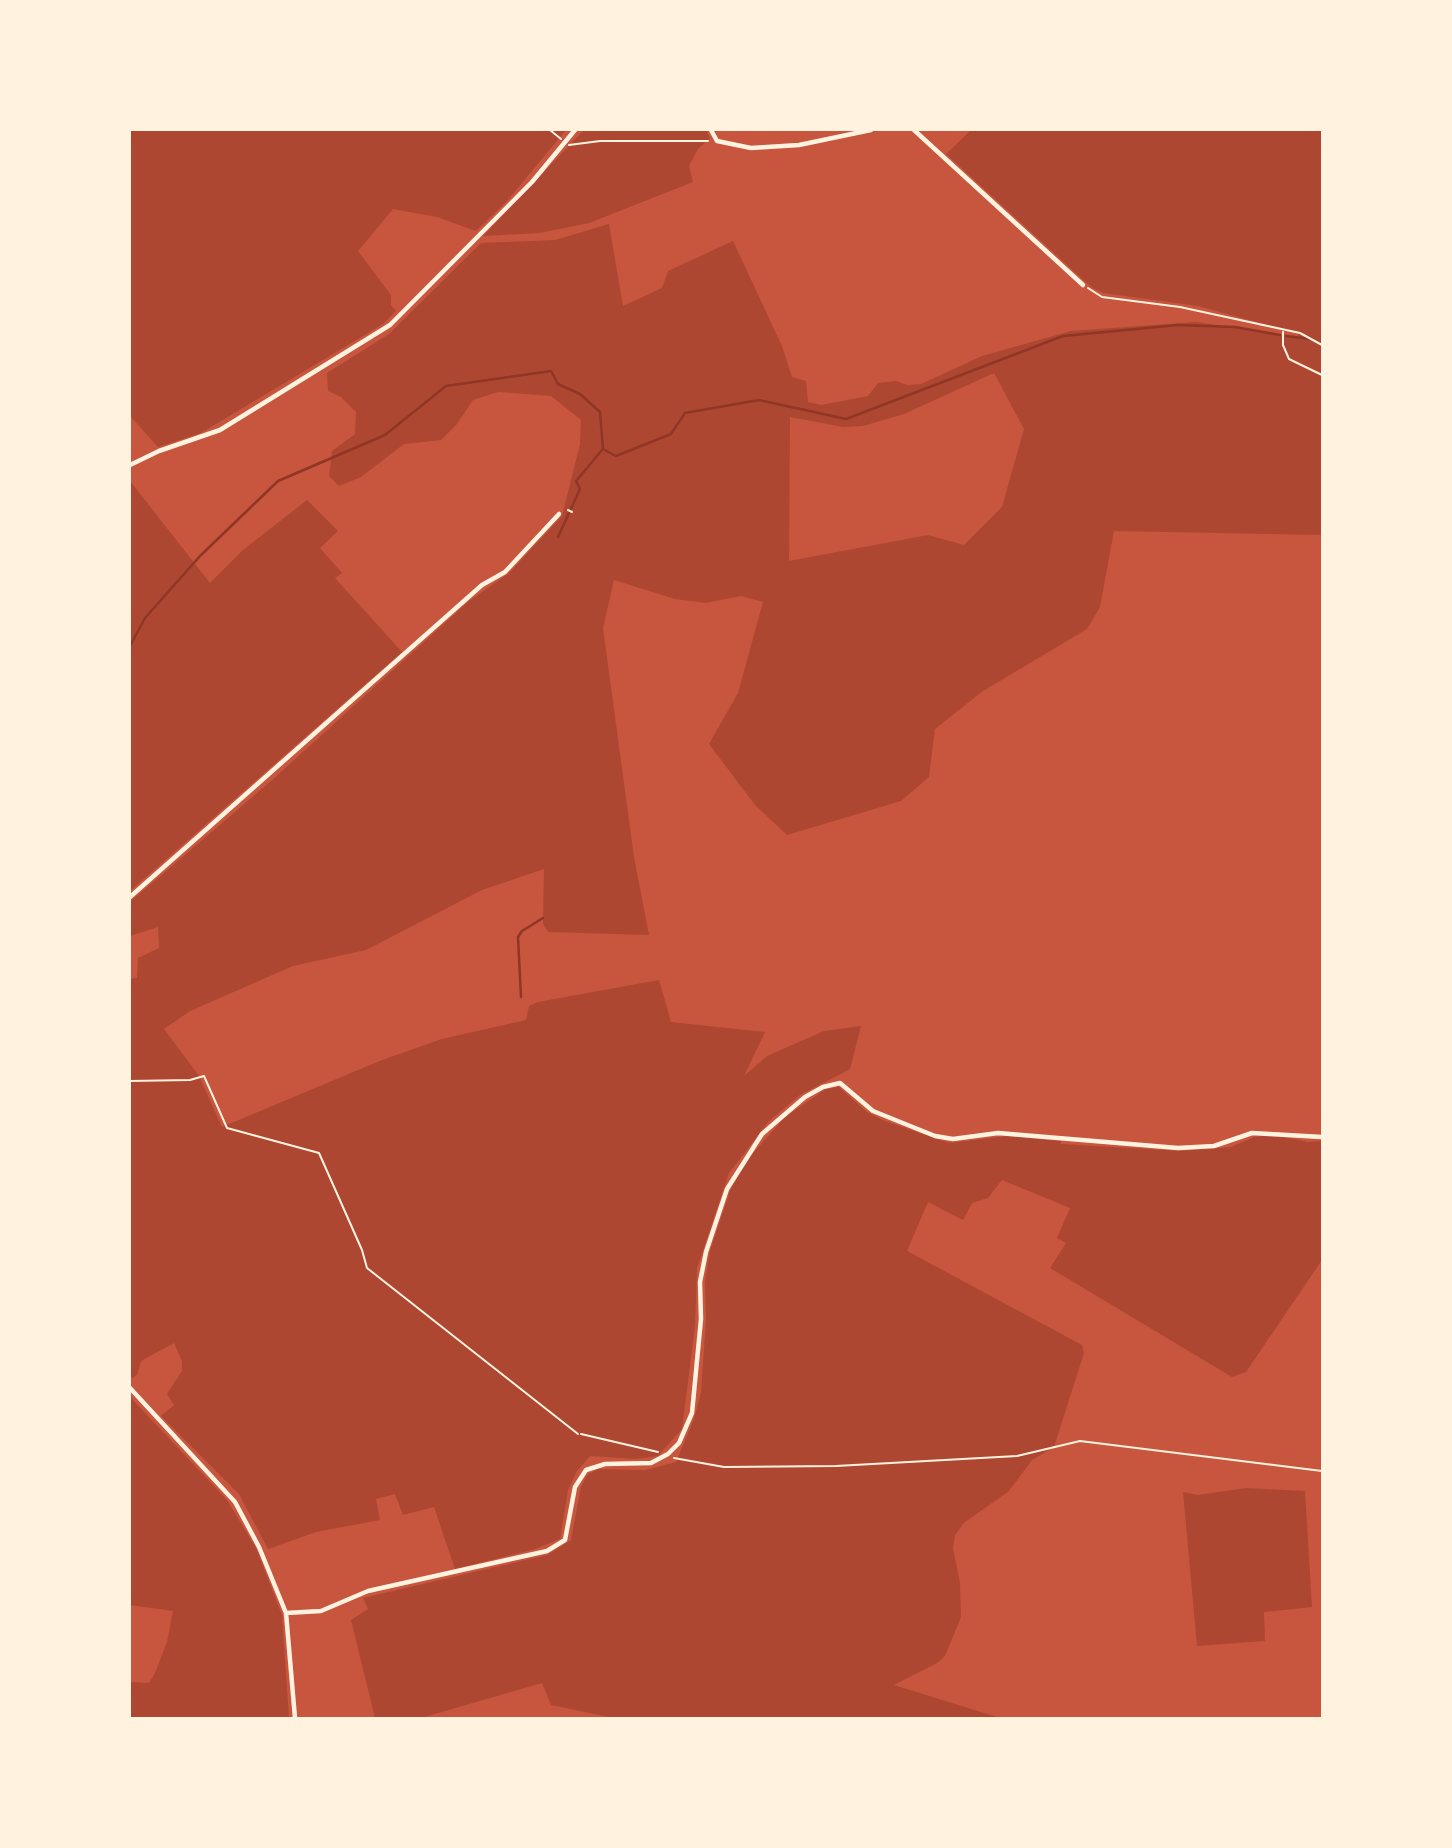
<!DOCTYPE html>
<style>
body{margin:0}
#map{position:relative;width:1452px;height:1848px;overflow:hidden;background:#c8553d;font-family:Raleway,sans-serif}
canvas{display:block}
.frame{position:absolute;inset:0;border:131px solid #fff3e0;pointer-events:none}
</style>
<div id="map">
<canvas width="1452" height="1848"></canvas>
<div class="frame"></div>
</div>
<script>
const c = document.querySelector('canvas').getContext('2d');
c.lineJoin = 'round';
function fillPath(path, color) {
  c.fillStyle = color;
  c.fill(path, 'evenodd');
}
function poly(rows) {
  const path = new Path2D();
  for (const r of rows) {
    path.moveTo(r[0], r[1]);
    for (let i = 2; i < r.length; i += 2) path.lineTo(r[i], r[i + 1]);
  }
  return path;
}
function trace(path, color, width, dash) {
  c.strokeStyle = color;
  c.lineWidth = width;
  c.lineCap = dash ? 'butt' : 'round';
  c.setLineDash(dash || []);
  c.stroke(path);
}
const green = poly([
 [130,130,566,130,507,201,476,231,437,217,393,209,358,251,391,295,391,305,396,311,383,324,201,433,158,447,130,416],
 [584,130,706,130,710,138,698,149,689,166,693,182,589,223,540,233,483,236],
 [971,130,1322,130,1322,535,1114,531,1100,607,1087,629,983,691,935,729,929,777,901,801,787,835,755,805,709,744,738,693,763,602,741,596,706,603,675,599,614,580,603,628,634,857,649,935,548,932,543,924,544,869,482,890,366,950,293,966,190,1011,164,1029,199,1076,222,1127,382,1060,442,1039,526,1020,529,1006,538,1002,659,980,671,1022,765,1032,744,1076,767,1056,824,1031,861,1026,850,1069,800,1095,769,1121,729,1173,697,1268,695,1326,682,1429,658,1456,636,1459,590,1456,577,1471,568,1490,560,1539,535,1549,455,1569,434,1507,403,1515,395,1494,376,1499,380,1520,316,1532,268,1549,239,1494,161,1416,174,1405,167,1394,182,1371,182,1361,174,1343,141,1361,137,1375,130,1379,130,979,137,978,138,958,159,948,158,927,130,936,130,902,271,781,469,601,508,574,562,516,580,444,581,420,551,396,498,392,473,400,457,424,441,440,404,444,361,477,339,486,329,476,332,451,355,434,356,412,341,397,328,391,327,373,389,334,481,243,555,240,609,224,623,306,662,288,668,271,733,241,782,346,792,377,806,381,808,402,821,405,868,396,878,383,896,381,907,385,921,384,982,356,1071,331,1196,322,1299,337,1297,333,1198,306,1103,293,1091,287,946,154],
 [994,373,1024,429,1002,507,964,545,928,535,789,561,790,417,843,427,863,426,904,414],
 [130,481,210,583,243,550,307,500,338,531,320,548,342,573,335,578,402,652,130,891],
 [839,1087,867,1112,885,1121,949,1143,1008,1136,1061,1141,1061,1144,1181,1151,1231,1147,1254,1137,1274,1135,1308,1142,1322,1141,1322,1260,1246,1372,1232,1377,1050,1268,1066,1243,1057,1238,1070,1208,1002,1180,988,1198,972,1203,963,1220,928,1202,907,1251,1082,1345,1084,1353,1054,1447,1032,1460,1009,1491,965,1522,955,1535,953,1548,960,1583,961,1617,945,1656,937,1663,894,1685,1000,1718,614,1718,551,1705,542,1683,421,1718,375,1718,351,1620,368,1609,363,1598,547,1555,571,1540,581,1487,587,1475,598,1469,645,1470,676,1462,694,1419,701,1392,706,1320,705,1281,710,1251,730,1191,747,1160,785,1117,826,1089],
 [130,1397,227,1500,256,1548,282,1615,289,1718,130,1718,130,1682,149,1683,155,1673,167,1642,173,1611,130,1605],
 [1246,1488,1305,1491,1312,1607,1264,1612,1265,1641,1197,1646,1183,1492,1198,1495]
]);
const stream = poly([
 [1286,336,1311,339],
 [558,537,580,489,576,481,602,450],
 [130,646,145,618,200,556,278,481,385,435,446,386,551,371,558,384,580,394,600,412,603,449,616,456,671,434,685,413,759,400,846,419,1063,336,1178,325,1235,327,1280,335],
 [521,997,518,937,522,931,543,918]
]);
const path = poly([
 [550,130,561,139],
 [569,145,600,141,708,141],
 [1088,288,1102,297,1180,307,1300,333,1322,345],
 [1283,332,1283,345,1289,359,1322,375],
 [568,510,572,512],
 [130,1081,190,1080,204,1076,227,1128,319,1153,362,1250,367,1268,578,1434],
 [581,1434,658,1452],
 [674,1458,724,1467,836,1466,1017,1456,1080,1441,1322,1471]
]);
const minor = poly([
 [711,130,717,141,751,148,799,145,871,130],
 [914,130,1083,285],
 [130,465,159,451,220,430,390,325,532,182,575,130],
 [130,897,482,585,505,572,559,514],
 [130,1388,235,1502,259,1547,286,1613,295,1718],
 [286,1613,321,1611,368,1591,547,1551,565,1540,575,1487,586,1470,605,1464,651,1463,668,1454,679,1443,692,1413,701,1319,700,1282,706,1252,727,1189,762,1134,805,1097,823,1087,840,1083,873,1111,935,1136,953,1139,998,1133,1178,1148,1214,1146,1252,1133,1322,1137]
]);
fillPath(green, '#ae4732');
trace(stream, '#8f3625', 2.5);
trace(path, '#fff3e0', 2);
trace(minor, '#fff3e0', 4.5);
</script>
